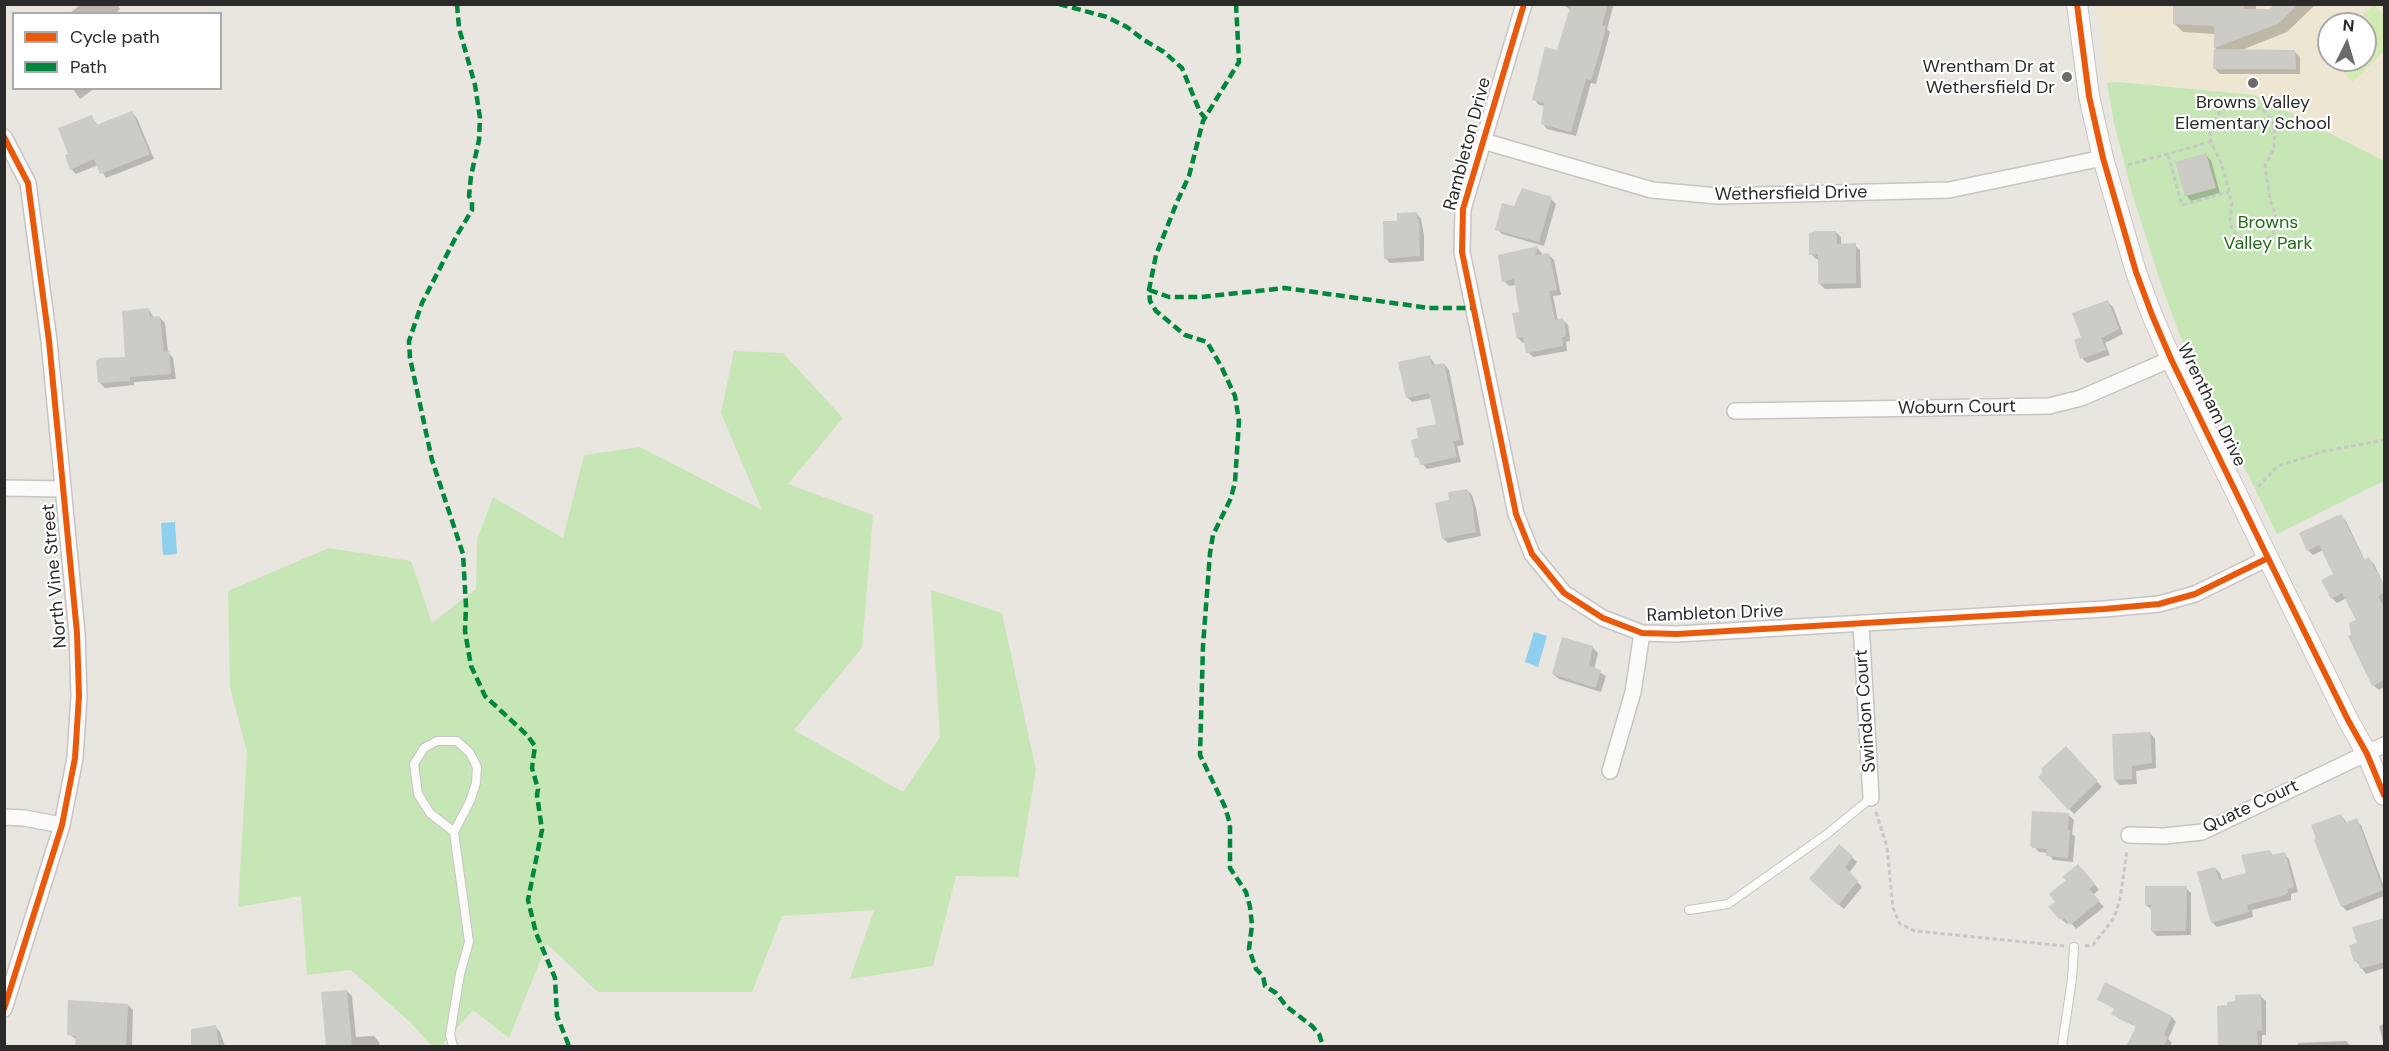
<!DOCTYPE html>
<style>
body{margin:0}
#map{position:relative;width:2389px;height:1051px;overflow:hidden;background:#e9e5df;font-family:"DM Sans",sans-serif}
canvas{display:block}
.frame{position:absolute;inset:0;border:6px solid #2a2a2a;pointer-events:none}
.legend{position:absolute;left:12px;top:12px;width:210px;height:78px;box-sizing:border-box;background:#fff;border:2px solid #aaa;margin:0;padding:8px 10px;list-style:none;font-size:18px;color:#2a2a2a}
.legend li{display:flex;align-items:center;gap:12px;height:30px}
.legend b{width:30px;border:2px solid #aaa}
.north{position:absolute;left:2317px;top:12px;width:60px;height:60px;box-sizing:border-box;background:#fff;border:2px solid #aaa;border-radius:50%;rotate:5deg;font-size:16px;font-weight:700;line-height:24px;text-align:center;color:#2a2a2a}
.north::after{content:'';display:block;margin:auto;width:21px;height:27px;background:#6d6b69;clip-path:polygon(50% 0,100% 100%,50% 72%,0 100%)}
</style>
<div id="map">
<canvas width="2389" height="1051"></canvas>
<div class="frame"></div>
<ul class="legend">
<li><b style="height:8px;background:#e8590c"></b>Cycle path</li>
<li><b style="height:8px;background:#00873e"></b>Path</li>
</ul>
<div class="north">N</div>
</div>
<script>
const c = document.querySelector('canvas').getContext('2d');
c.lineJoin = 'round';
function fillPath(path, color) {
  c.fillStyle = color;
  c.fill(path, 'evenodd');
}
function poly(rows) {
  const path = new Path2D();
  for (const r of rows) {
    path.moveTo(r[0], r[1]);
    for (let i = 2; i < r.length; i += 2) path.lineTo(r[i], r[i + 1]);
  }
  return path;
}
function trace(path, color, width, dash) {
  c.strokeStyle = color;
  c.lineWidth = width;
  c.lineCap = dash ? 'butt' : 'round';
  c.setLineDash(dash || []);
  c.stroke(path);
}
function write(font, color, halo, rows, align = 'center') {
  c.font = font + ' "DM Sans",sans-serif';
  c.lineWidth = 4.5;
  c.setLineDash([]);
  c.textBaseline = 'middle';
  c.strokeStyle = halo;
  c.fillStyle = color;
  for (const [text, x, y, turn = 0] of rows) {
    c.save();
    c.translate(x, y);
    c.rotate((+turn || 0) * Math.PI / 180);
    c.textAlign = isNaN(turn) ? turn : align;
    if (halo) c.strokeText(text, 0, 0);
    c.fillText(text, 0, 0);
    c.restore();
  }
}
const education = poly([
 [2097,5,2384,5,2384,161,2255,95,2117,82,2107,83],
 [2329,24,2365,24,2365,60,2329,60]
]);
const green = poly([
 [2117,82,2255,95,2384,161,2384,481,2277,534,2179,333,2161,284,2132,193,2114,123,2107,83],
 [734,351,783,353,843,418,788,484,873,515,862,648,794,730,903,792,940,737,931,590,1002,613,1036,770,1018,877,956,876,933,966,850,979,874,910,782,916,752,992,598,992,547,944,509,1038,473,1010,441,1046,432,1046,411,1023,351,970,307,975,301,896,238,907,247,752,230,687,228,591,329,548,411,561,432,623,476,589,477,540,493,497,563,538,584,455,640,447,762,510,721,413]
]);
const pitch = poly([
 [2374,5,2384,15,2384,51,2353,82,2332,60,2365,60,2365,24,2353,24]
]);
const water = poly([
 [175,522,177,554,163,555,161,523],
 [1534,632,1547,636,1538,667,1525,662]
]);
const shadow = poly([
 [81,4,117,4,120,9,115,14,69,14],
 [1562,4,1614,4,1607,29,1610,32,1596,84,1591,83,1576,136,1547,129,1542,123,1545,106,1539,105,1534,99,1558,52,1571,10],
 [2175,4,2256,4,2256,10,2270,10,2276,4,2316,4,2287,32,2239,51,2295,52,2300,57,2300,74,2220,74,2215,69,2218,51,2215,48,2216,34,2183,32,2174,23],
 [72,88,95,88,80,99],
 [132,113,137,118,154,159,106,178,98,165,76,174,71,169,69,155,91,116,98,126],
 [2206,155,2211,160,2220,193,2191,201,2186,195],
 [1551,199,1556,204,1544,246,1502,234,1497,229,1515,208],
 [1416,213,1421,219,1424,235,1424,261,1390,263,1385,258,1399,222],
 [1836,232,1841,237,1841,245,1855,245,1860,250,1861,288,1825,289,1820,284,1819,259,1816,259,1811,254],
 [1537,248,1542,253,1541,256,1549,255,1554,260,1561,295,1553,296,1558,321,1563,320,1568,325,1570,338,1570,341,1566,342,1567,351,1533,357,1528,352,1526,342,1523,343,1518,338,1521,313,1516,285,1509,286,1504,281],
 [2108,302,2113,307,2123,334,2105,343,2110,355,2087,363,2082,358,2083,338],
 [149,310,154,318,160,318,165,323,168,352,173,358,176,379,134,382,134,385,105,388,100,383,127,358],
 [1430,357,1436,366,1444,364,1449,370,1464,445,1457,446,1461,462,1427,469,1416,456,1420,439,1437,425,1432,398,1412,402,1407,397],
 [1467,490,1472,495,1476,508,1481,536,1448,543,1443,538,1451,501],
 [2341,516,2346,521,2365,561,2369,559,2374,564,2384,585,2384,687,2379,690,2373,685,2353,635,2358,621,2347,598,2337,603,2332,598,2335,575,2323,550,2313,555,2308,550],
 [1592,647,1598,653,1594,669,1606,676,1601,692,1559,679,1553,674],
 [2150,733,2155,739,2156,768,2136,771,2137,784,2120,785,2115,780],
 [2066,748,2102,787,2074,814,2040,777],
 [2068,815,2074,820,2072,834,2075,836,2073,862,2053,860,2048,853,2039,852,2031,844],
 [2341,815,2347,823,2356,820,2361,825,2384,887,2384,896,2347,911,2342,906],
 [1839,846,1857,862,1849,873,1862,887,1844,909,1816,884],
 [2269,851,2274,856,2284,854,2289,859,2298,892,2291,894,2291,900,2252,910,2253,917,2217,927,2212,922,2215,868,2220,873,2222,880,2248,874],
 [2083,870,2099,890,2093,895,2104,907,2076,929,2070,922,2067,924,2059,917,2057,902],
 [2186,888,2191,893,2191,935,2157,936,2152,931,2152,910,2146,905],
 [2384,919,2384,968,2366,974,2356,961,2359,944],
 [2105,984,2172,1017,2176,1022,2168,1039,2172,1043,2170,1046,2128,1046,2137,1027,2118,1018,2113,1014,2115,1009,2098,999],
 [347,991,352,996,356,1037,374,1036,379,1042,380,1046,328,1046],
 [2260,996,2266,1001,2266,1035,2262,1035,2262,1046,2220,1046,2229,1007],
 [128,1005,133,1010,132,1046,78,1046,77,1040,69,1034],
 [2384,1024,2384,1046,2379,1026],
 [215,1026,220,1032,225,1046,191,1046,192,1030],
 [2346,1041,2351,1046,2291,1046,2298,1046,2298,1043]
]);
const building = poly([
 [1571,4,1608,4,1602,25,1606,26,1602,44,1591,80,1586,79,1571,132,1541,124,1544,103,1532,100,1545,47,1557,50],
 [2173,4,2244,4,2244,9,2270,9,2274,4,2298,4,2278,24,2214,48,2214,26,2173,24],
 [2214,49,2295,50,2296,69,2213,69],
 [132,111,150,154,100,174,94,159,70,170,65,155,68,154,58,128,92,115,96,125],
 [2206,153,2216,188,2185,196,2175,162],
 [1522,188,1552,197,1539,242,1495,230,1502,203,1514,206],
 [1417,212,1417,219,1419,219,1420,256,1384,259,1383,221,1397,221,1397,213],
 [1817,231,1836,231,1837,244,1856,243,1856,283,1818,284,1818,254,1809,255,1809,233],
 [1538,246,1535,255,1549,253,1557,290,1549,291,1555,320,1563,318,1566,332,1565,337,1562,337,1563,346,1526,353,1523,337,1517,339,1512,313,1519,312,1514,279,1502,282,1498,255],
 [2108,300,2119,329,2101,338,2106,350,2080,359,2074,340,2081,337,2072,313],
 [149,308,150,317,160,316,164,352,169,351,171,374,130,377,130,381,98,383,96,361,100,358,125,357,122,311],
 [1430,355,1432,365,1444,363,1460,440,1453,441,1457,457,1420,465,1418,456,1415,457,1411,440,1418,438,1416,428,1436,424,1429,393,1406,398,1398,362],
 [1467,489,1472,501,1476,532,1442,539,1435,503,1449,500,1448,492],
 [2341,514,2364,560,2369,557,2385,587,2385,592,2378,596,2385,609,2385,680,2372,686,2348,636,2351,635,2349,623,2356,620,2342,593,2331,599,2321,580,2333,574,2319,545,2307,551,2299,533],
 [1562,637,1593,646,1589,666,1601,670,1596,688,1552,674],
 [2150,732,2152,763,2132,766,2132,779,2114,780,2112,734],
 [2066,746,2098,781,2068,810,2038,777,2043,772,2041,769,2043,767],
 [2032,811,2069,813,2068,830,2070,830,2068,858,2046,856,2047,849,2032,848,2030,845],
 [2341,814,2345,823,2357,818,2383,890,2341,907,2314,840,2316,839,2311,825],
 [1839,844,1853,856,1845,867,1858,881,1838,905,1809,879],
 [2270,850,2271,855,2285,852,2294,887,2287,889,2288,892,2285,895,2247,905,2249,912,2211,923,2197,872,2215,867,2219,880,2246,873,2241,855],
 [2078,864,2095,884,2089,889,2100,901,2070,925,2064,918,2062,920,2058,918,2048,907,2055,902,2049,894,2066,880,2062,877],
 [2145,886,2187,886,2186,931,2151,931,2151,905,2145,905],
 [2385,918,2385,962,2360,969,2358,961,2354,962,2349,945,2357,943,2352,927],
 [2105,982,2172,1016,2164,1035,2168,1037,2163,1047,2126,1047,2136,1026,2111,1014,2115,1008,2097,1000],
 [347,990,352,1047,326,1047,321,992],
 [2261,994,2262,1030,2257,1031,2258,1047,2218,1047,2217,1006,2227,1005,2227,1002,2235,1001,2235,995],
 [68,1000,128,1004,126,1047,75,1046,76,1036,67,1035],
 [216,1025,219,1047,191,1047,191,1029]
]);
const path = poly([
 [2234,104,2250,104,2265,111,2273,123,2275,131,2274,149,2265,166,2270,199,2276,217,2276,225,2273,233,2267,239,2256,242,2246,241,2238,236,2232,229,2230,221,2232,203,2222,165,2211,142,2210,133,2219,113,2234,104],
 [2168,155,2182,205,2229,192],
 [2128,165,2210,142],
 [2258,487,2278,466,2325,451,2384,440],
 [1876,812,1887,847,1893,908,1900,924,1915,931,2064,946],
 [2085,946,2093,945,2114,918,2120,899,2127,851]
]);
const service = poly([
 [1689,910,1728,904,1827,834,1871,798],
 [453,1046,450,1035,460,974,469,942,454,832,470,801,476,783,477,767,470,753,457,741,437,741,424,748,414,764,418,794,430,813,454,832],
 [2062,1046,2072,979,2074,947]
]);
const minor = poly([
 [1524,4,1463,209,1462,252,1516,514,1532,554,1564,593,1603,618,1642,633,1677,634,2104,609,2159,604,2195,594,2268,558],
 [4,137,28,183,49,341,77,633,79,696,75,758,62,825,4,1009],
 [1483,141,1652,190,1718,196,1949,190,2103,158],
 [1735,411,2049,406,2081,398,2171,359],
 [4,488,62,489],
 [1861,623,1871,798],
 [1610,771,1633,692,1642,633],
 [4,817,24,818,62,825],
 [2129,835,2164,836,2202,832,2384,745]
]);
const tertiary = poly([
 [2077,4,2089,96,2103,158,2136,272,2152,315,2171,359,2268,558,2348,720,2367,754,2384,795]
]);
const quiet = poly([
 [457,4,459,28,475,85,480,118,479,140,471,176,469,196,472,202,472,210,457,235,422,303,409,341,410,358,432,460,463,554,466,606,465,631,471,666,485,696,527,735,535,746,532,768,538,789,537,795,542,830,528,900,536,933,555,978,557,1016,569,1046],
 [1059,4,1107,17,1127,27,1144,40,1164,52,1182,68,1200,112,1205,118],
 [1236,4,1239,62,1203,121,1189,176,1177,202,1156,255,1149,290,1150,301,1156,311,1185,335,1207,342,1221,366,1235,396,1239,421,1235,482,1231,498,1213,535,1210,553,1203,646,1200,755,1225,807,1230,824,1230,868,1246,892,1250,907,1252,925,1249,949,1256,969,1263,976,1265,986,1276,993,1287,1007,1312,1026,1319,1034,1323,1046],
 [1149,290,1169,297,1201,297,1285,288,1429,308,1473,308]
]);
const cycleway = poly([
 [1524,4,1463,209,1462,252,1516,514,1532,554,1564,593,1603,618,1642,633,1677,634,2104,609,2159,604,2195,594,2268,558],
 [2077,4,2089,96,2103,158,2136,272,2152,315,2171,359,2268,558,2348,720,2367,754,2384,795],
 [4,137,28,183,49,341,77,633,79,696,75,758,62,825,4,1009]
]);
const markers = [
 [2067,77,6,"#6d6b69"],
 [2253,83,6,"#6d6b69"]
];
const poiNames = [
 ["Wrentham Dr at",2055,67],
 ["Wethersfield Dr",2055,88],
 ["Browns Valley",2253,103,"center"],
 ["Elementary School",2253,124,"center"]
];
const streetNames = [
 ["Rambleton Drive",1468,144,-75],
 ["Wethersfield Drive",1791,194,-1],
 ["Wrentham Drive",2211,405,64],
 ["Woburn Court",1957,408,-1],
 ["North Vine Street",55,576,-95],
 ["Rambleton Drive",1715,614,-2],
 ["Swindon Court",1866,711,-94],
 ["Quate Court",2251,807,-25]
];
const parkNames = [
 ["Browns",2268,223],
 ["Valley Park",2268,244]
];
fillPath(education, '#ede6d3');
fillPath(green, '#c6e6b6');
fillPath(pitch, '#d2eab3');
fillPath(water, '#8ecfee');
fillPath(shadow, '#0003');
fillPath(building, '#cdcbc6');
trace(service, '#c6c4c5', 10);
trace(minor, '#c6c4c5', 18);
trace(tertiary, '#c6c4c5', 22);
trace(path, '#c8c7c7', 3, [4.5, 3]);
trace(service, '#fcfbfa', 8);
trace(minor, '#fcfbfa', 15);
trace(tertiary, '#fcfbfa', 20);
trace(quiet, '#00873e', 4.5, [9, 4.5]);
trace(cycleway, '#e8590c', 6);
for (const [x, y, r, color] of markers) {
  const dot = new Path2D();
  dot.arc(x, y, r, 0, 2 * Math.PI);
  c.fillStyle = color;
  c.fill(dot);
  trace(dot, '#fff', 2);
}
write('18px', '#2a2a2a', '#fff', poiNames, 'right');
write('18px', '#2a2a2a', '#fff', streetNames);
write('18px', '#216b16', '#fff', parkNames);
</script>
